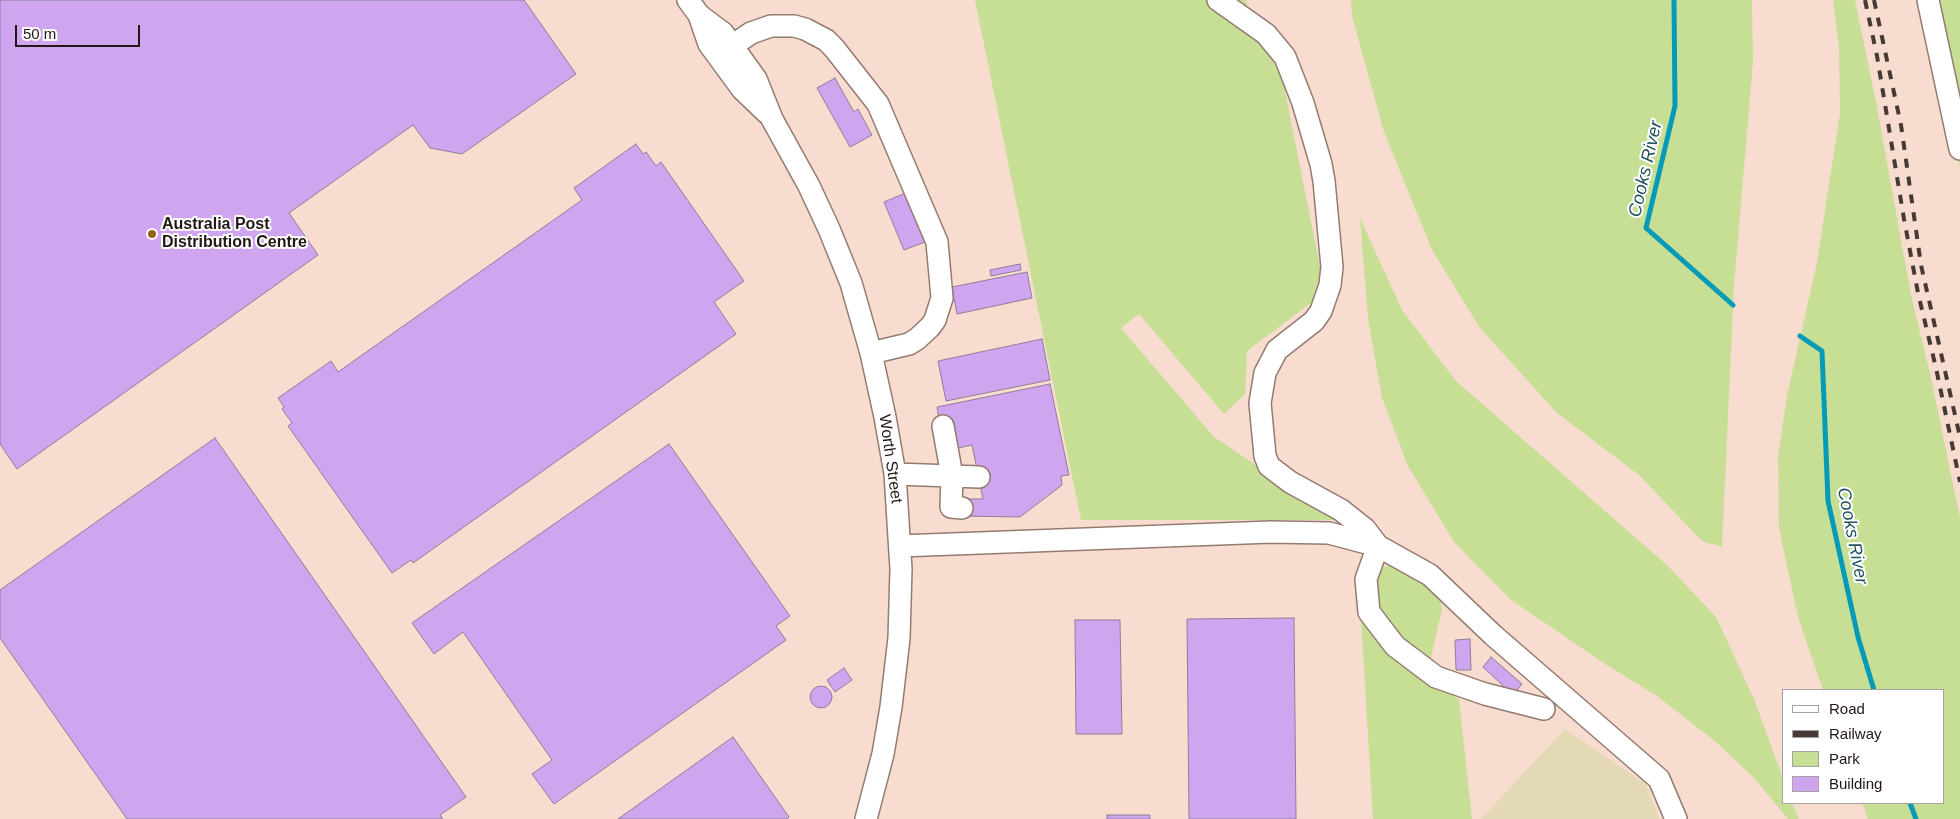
<!DOCTYPE html>
<style>
body{margin:0}
#map{position:relative;width:1960px;height:819px;overflow:hidden;background:#f8dcd0;font-family:Helvetica,sans-serif}
canvas{display:block}
.legend{position:absolute;left:1782px;top:689px;width:162px;height:115px;box-sizing:border-box;background:#fff;border:1px solid #a6a2a1;margin:0;padding:6px 9px;list-style:none;font-size:15px;color:#211713}
.legend li{display:flex;align-items:center;gap:10px;height:25px}
.legend b{width:25px;border:1px solid #a6a2a1}
.scale{position:absolute;left:15px;top:25px;width:125px;height:22px;box-sizing:border-box;border:2px solid #211713;border-top:0;padding-left:6px;font-size:15px;line-height:18px;white-space:nowrap;color:#211713;-webkit-text-stroke:4px #fff;paint-order:stroke}
</style>
<div id="map">
<canvas width="1960" height="819"></canvas>
<ul class="legend">
<li><b style="height:6px;background:#fff"></b>Road</li>
<li><b style="height:6px;background:#473a34"></b>Railway</li>
<li><b style="height:14px;background:#c6df94"></b>Park</li>
<li><b style="height:14px;background:#cfa5ef"></b>Building</li>
</ul>
<div class="scale">50 m</div>
</div>
<script>
const c = document.querySelector('canvas').getContext('2d');
c.lineJoin = 'round';
function fillPath(path, color) {
  c.fillStyle = color;
  c.fill(path, 'evenodd');
}
function poly(rows) {
  const path = new Path2D();
  for (const r of rows) {
    if (r.length === 3) {
      path.moveTo(r[0] + r[2], r[1]);
      path.arc(r[0], r[1], r[2], 0, 2 * Math.PI);
      continue;
    }
    path.moveTo(r[0], r[1]);
    for (let i = 2; i < r.length; i += 2) path.lineTo(r[i], r[i + 1]);
  }
  return path;
}
function trace(path, color, width, dash) {
  c.strokeStyle = color;
  c.lineWidth = width;
  c.lineCap = dash ? 'butt' : 'round';
  c.setLineDash(dash || []);
  c.stroke(path);
}
function write(font, color, halo, rows, align = 'center') {
  c.font = font + ' Helvetica,sans-serif';
  c.lineWidth = 4;
  c.setLineDash([]);
  c.textBaseline = 'middle';
  c.strokeStyle = halo;
  c.fillStyle = color;
  for (const [text, x, y, turn = 0] of rows) {
    c.save();
    c.translate(x, y);
    c.rotate((+turn || 0) * Math.PI / 180);
    c.textAlign = isNaN(turn) ? turn : align;
    if (halo) c.strokeText(text, 0, 0);
    c.fillText(text, 0, 0);
    c.restore();
  }
}
const green = poly([
 [975,0,1246,0,1255,34,1282,76,1321,272,1311,303,1247,351,1245,394,1224,414,1139,314,1121,328,1214,437,1338,520,1081,520],
 [1351,0,1752,0,1753,62,1734,286,1722,547,1702,541,1639,475,1557,413,1480,328,1432,250,1384,132,1352,16],
 [1833,0,1855,0,1877,107,1911,295,1932,382,1960,518,1960,819,1868,819,1862,803,1944,803,1944,690,1823,690,1798,617,1779,528,1778,456,1787,396,1817,262,1840,113,1839,47],
 [1927,0,1960,0,1960,168],
 [1360,218,1402,310,1456,381,1668,566,1716,617,1754,699,1784,781,1784,803,1792,803,1799,819,1788,819,1754,778,1716,742,1657,696,1605,664,1510,599,1454,542,1408,466,1382,398,1368,319],
 [1393,565,1413,576,1439,595,1442,609,1430,662,1403,644,1377,606,1373,583,1378,568],
 [1361,619,1406,669,1459,699,1472,819,1373,819]
]);
const sand = poly([
 [1565,729,1646,784,1659,819,1481,819]
]);
const stream = poly([
 [1674,0,1675,106,1646,228,1733,305],
 [1800,336,1822,351,1828,501,1858,637,1874,690],
 [1910,803,1916,819]
]);
const building = poly([
 [0,0,524,0,576,74,462,154,430,148,413,125,289,213,318,255,17,469,0,444,0,0],
 [835,78,854,112,858,109,872,135,850,147,817,88,835,78],
 [636,144,643,154,646,152,656,166,661,162,744,281,714,302,736,334,413,563,411,560,392,573,288,426,292,423,282,409,284,407,278,398,331,361,338,372,582,200,574,188,636,144],
 [908,192,928,241,904,250,884,202,908,192],
 [1020,264,1021,270,991,276,990,270,1020,264],
 [1027,272,1032,298,957,314,952,287,1027,272],
 [1042,339,1050,380,946,401,938,361,1042,339],
 [1050,384,1069,475,1061,476,1062,485,1020,517,962,516,962,499,983,499,972,445,953,449,939,420,937,407,1050,384],
 [215,438,466,797,440,815,443,819,127,819,0,638,0,590,215,438],
 [669,444,790,616,776,626,786,640,554,804,532,774,552,760,463,632,434,654,412,623,669,444],
 [1294,618,1296,819,1189,819,1187,619,1294,618],
 [1075,620,1120,620,1122,734,1076,734,1075,620],
 [1470,639,1471,670,1456,670,1455,640,1470,639],
 [1491,657,1522,684,1513,695,1483,667,1491,657],
 [844,668,852,680,835,692,827,680,844,668],
 [821,697,11],
 [733,737,789,817,787,819,618,819,733,737],
 [1107,815,1150,815,1150,819,1107,819,1107,815]
]);
const minor = poly([
 [688,0,699,15,723,33,756,79,772,119,809,186,829,229,851,283,871,353,885,417,895,474,901,569,899,638,891,707,883,754,866,819],
 [1218,0,1266,34,1285,57,1303,103,1321,164,1324,181,1332,267,1330,285,1321,311,1314,321,1277,350,1265,373,1260,403,1265,456,1269,466,1290,482,1341,510,1365,529,1378,546,1366,579,1369,612,1395,646,1436,677,1485,694,1544,709],
 [1928,0,1960,149],
 [699,15,709,44,742,89,767,113],
 [732,46,751,33,771,26,794,26,805,29,826,40,834,48,878,104,937,242,942,298,935,320,930,327,917,339,909,344,871,353],
 [943,426,952,476,979,477],
 [895,474,952,476,951,507,962,508],
 [900,546,1271,532,1329,533,1378,546,1430,575,1493,635,1659,779,1676,819]
]);
const rail = poly([
 [1865,0,1877,56,1904,219,1918,293,1936,368,1960,482],
 [1874,0,1901,125,1921,265,1960,437]
]);
const markers = [
 [152,234,5,"#98611b"]
];
const poiNames = [
 ["Australia Post",162,225],
 ["Distribution Centre",162,243]
];
const streetNames = [
 ["Worth Street",890,459,82]
];
const waterNames = [
 ["Cooks River",1646,169,-77],
 ["Cooks River",1852,536,79]
];
fillPath(green, '#c6df94');
fillPath(sand, '#e3d9b4');
trace(stream, '#059bb7', 5);
fillPath(building, '#cfa5ef');
trace(building, '#8b7f95', 1);
trace(minor, '#947b70', 24);
trace(minor, '#fff', 21);
trace(rail, '#473a34', 4, [9, 9]);
for (const [x, y, r, color] of markers) {
  const dot = new Path2D();
  dot.arc(x, y, r, 0, 2 * Math.PI);
  c.fillStyle = color;
  c.fill(dot);
  trace(dot, '#fff', 2);
}
write('bold 16px', '#211713', '#fff', poiNames, 'left');
write('16px', '#211713', '#fff', streetNames);
write('italic 18px', '#20535f', '#fff', waterNames);
</script>
